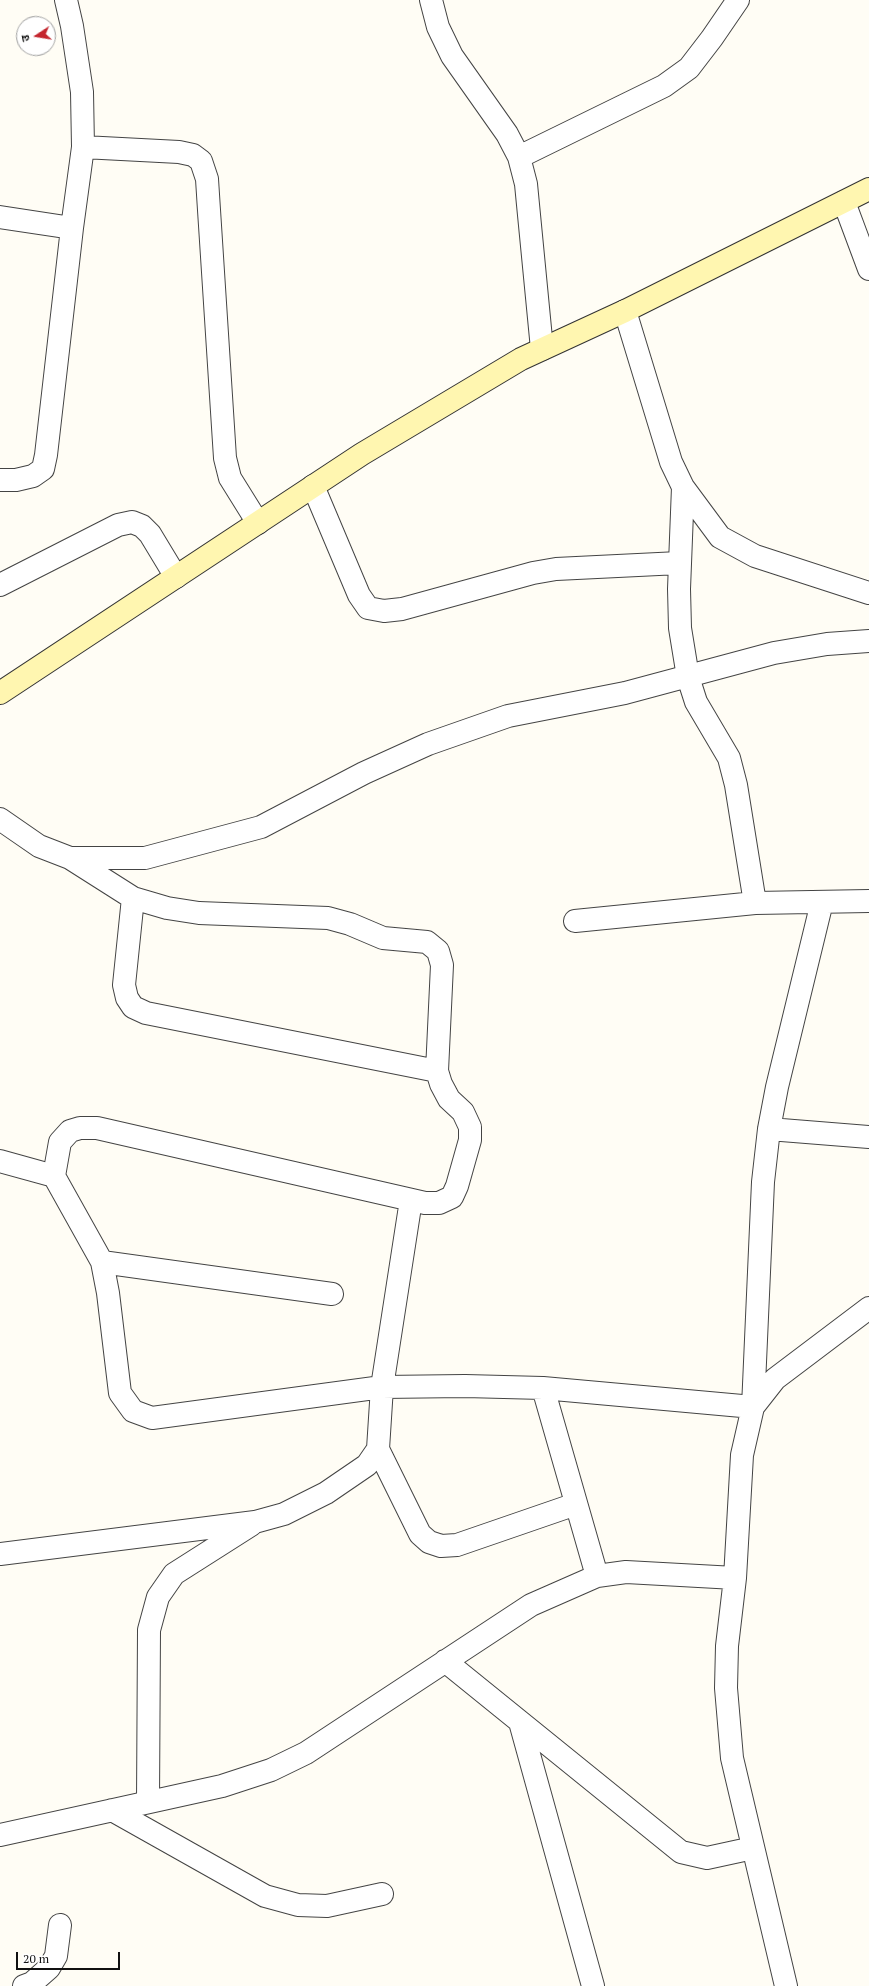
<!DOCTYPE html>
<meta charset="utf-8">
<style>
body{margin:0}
#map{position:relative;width:869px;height:1986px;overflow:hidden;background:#fffdf5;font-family:"PT Serif","Noto Sans Devanagari",serif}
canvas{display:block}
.north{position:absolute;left:16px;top:16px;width:40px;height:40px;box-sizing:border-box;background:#fff;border:1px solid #a0a0a0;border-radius:50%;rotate:258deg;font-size:11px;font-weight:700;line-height:16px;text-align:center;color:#111}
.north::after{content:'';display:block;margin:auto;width:14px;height:18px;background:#c4262e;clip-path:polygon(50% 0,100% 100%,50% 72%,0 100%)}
.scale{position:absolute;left:16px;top:1952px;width:104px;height:18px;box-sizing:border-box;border:2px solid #111;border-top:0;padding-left:5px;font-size:12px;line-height:14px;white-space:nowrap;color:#111;-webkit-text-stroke:3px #fff;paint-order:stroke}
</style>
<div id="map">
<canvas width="869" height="1986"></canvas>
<div class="north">उ</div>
<div class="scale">20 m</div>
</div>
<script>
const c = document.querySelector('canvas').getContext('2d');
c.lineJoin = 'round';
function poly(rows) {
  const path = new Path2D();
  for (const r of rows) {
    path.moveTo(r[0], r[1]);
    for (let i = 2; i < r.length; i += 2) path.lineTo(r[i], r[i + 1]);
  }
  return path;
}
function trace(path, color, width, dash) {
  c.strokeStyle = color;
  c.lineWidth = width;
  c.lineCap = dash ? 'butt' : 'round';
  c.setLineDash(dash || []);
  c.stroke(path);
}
const street = poly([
 [431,0,438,27,452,56,507,134,519,157,526,184,542,349],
 [83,147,179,152,193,155,201,161,207,179,225,458,230,478,258,523],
 [519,157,664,86,689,68,712,38,738,0],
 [844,202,869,269],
 [0,217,72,228],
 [625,311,671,462,683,487,720,537,755,556,869,593],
 [0,480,16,480,33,476,43,469,46,455,72,228,83,147,82,92,72,26,66,0],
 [313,486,359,595,368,608,384,611,402,609,533,573,556,569,679,563],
 [683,487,679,589,680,628,688,677,696,702,729,758,736,785,755,903,869,901],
 [0,585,118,525,132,522,142,526,150,534,176,577],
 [0,819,39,846,70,858,145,858,261,827,364,773,428,744,508,716,625,693,774,653,827,644,869,641],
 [70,858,133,898,167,908,199,913,328,918,350,924,383,938,427,942,438,951,442,965,437,1071,441,1084,449,1099,463,1112,470,1127,470,1140,457,1186,452,1197,439,1203,425,1203,97,1128,80,1128,70,1131,60,1142,54,1176,102,1262,108,1293,120,1393,133,1411,152,1418,382,1387,465,1386,543,1388,753,1407,763,1182,769,1129,777,1087,822,902],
 [133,898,124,985,127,998,133,1007,146,1013,437,1071],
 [575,921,755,903],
 [769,1129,869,1137],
 [0,1161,54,1176],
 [102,1262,332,1294],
 [543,1388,597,1576],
 [378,1449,420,1534,429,1542,441,1546,457,1545,576,1504],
 [0,1554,255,1522,284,1514,326,1493,367,1465,378,1449,382,1387,411,1200],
 [445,1661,681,1852,707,1858,753,1848],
 [520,1722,593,1986],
 [148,1802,149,1630,158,1597,174,1574,251,1525],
 [112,1810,265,1896,298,1905,327,1906,382,1894],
 [0,1835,222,1786,271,1770,306,1753,531,1605,597,1576,626,1572,735,1578],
 [24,1986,32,1983,49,1968,56,1956,60,1925],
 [786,1986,732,1758,726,1688,727,1646,735,1578,742,1455,753,1407,775,1379,869,1308]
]);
const secondary = poly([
 [0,693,362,454,521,359,625,311,869,189]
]);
trace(street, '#444', 24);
trace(secondary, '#333', 24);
trace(street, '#fff', 22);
trace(secondary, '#fff6b0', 22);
</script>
